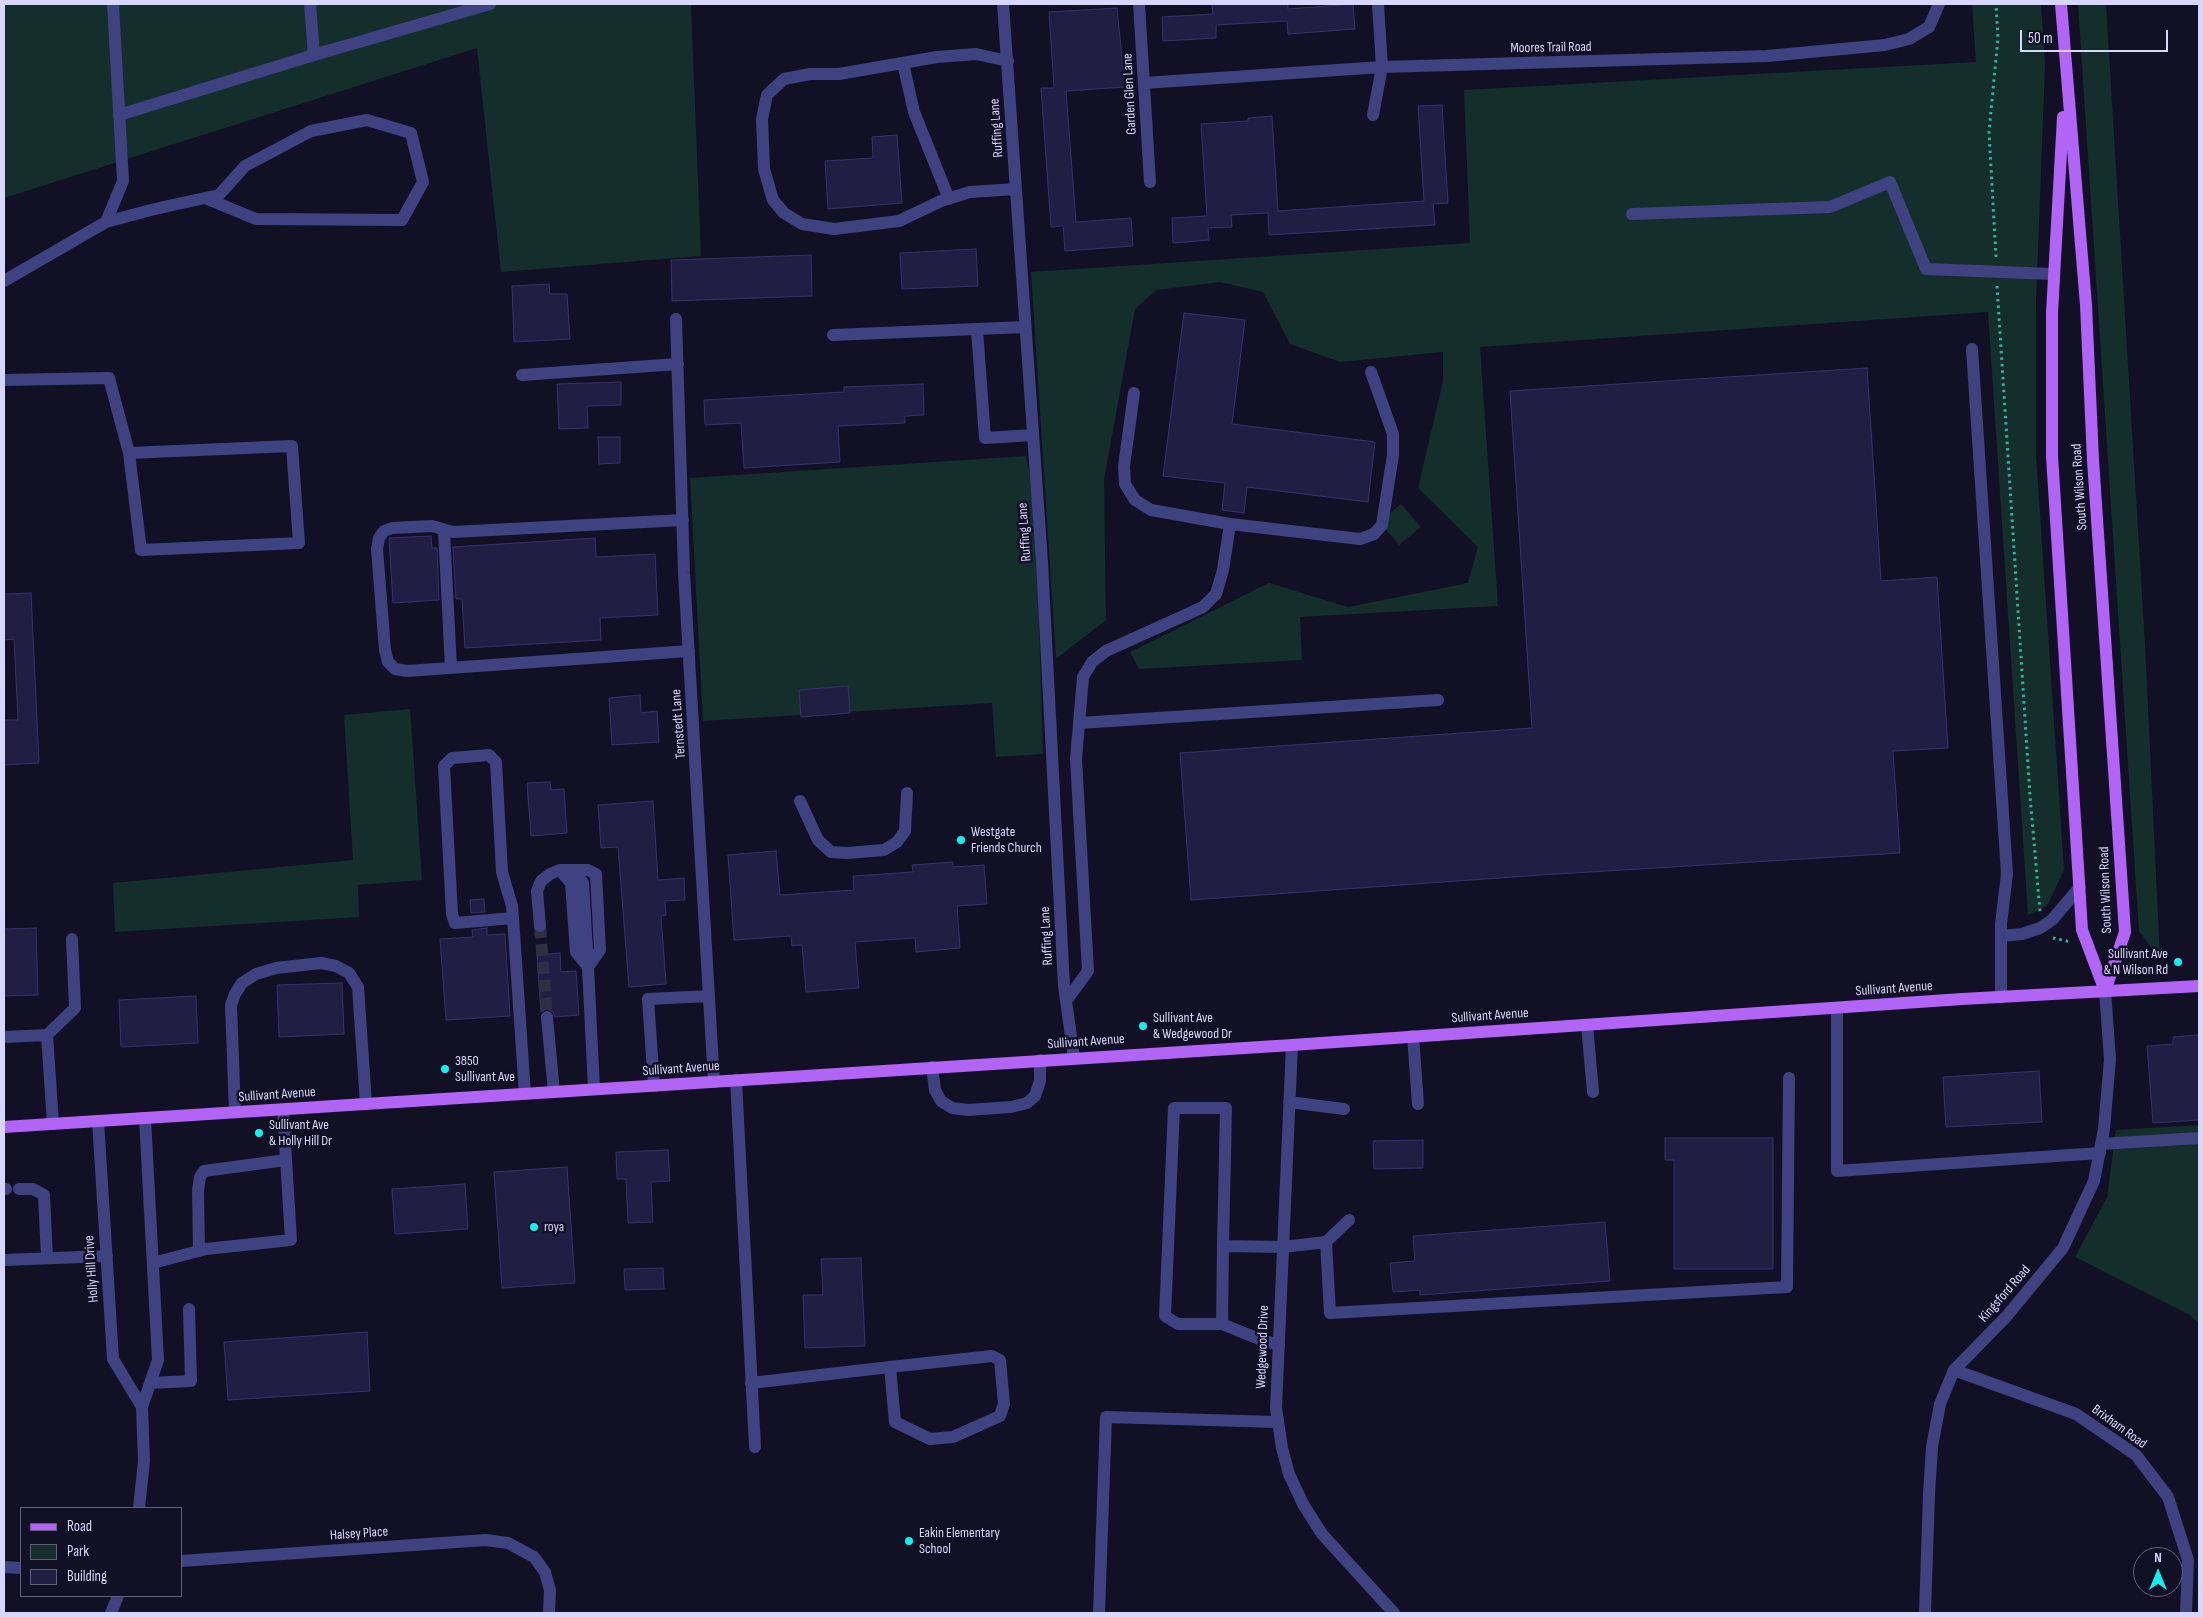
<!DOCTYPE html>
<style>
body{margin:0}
#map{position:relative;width:2203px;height:1617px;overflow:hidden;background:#121024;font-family:"Sofia Sans Condensed",sans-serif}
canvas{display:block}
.frame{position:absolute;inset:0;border:5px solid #d7d6fc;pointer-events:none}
.legend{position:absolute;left:20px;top:1507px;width:162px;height:90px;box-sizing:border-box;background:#121024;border:1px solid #615f7a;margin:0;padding:6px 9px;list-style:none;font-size:15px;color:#d7d6fc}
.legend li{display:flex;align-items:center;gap:10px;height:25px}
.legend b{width:25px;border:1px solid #615f7a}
.north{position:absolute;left:2133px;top:1547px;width:50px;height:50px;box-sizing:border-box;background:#121024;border:1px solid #615f7a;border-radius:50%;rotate:0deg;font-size:14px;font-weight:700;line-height:20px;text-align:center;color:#d7d6fc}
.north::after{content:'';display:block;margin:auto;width:18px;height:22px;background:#0ff0f0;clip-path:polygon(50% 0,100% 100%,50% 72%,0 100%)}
.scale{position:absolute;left:2020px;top:30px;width:148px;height:22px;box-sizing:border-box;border:2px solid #d7d6fc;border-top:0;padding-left:6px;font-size:15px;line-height:18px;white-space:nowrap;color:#d7d6fc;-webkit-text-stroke:4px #121024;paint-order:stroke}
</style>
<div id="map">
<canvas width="2203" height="1617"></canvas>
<div class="frame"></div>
<ul class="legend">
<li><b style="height:6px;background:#b164f5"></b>Road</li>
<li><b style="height:14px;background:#142e2b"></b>Park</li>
<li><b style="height:14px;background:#211e44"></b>Building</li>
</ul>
<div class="north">N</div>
<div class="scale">50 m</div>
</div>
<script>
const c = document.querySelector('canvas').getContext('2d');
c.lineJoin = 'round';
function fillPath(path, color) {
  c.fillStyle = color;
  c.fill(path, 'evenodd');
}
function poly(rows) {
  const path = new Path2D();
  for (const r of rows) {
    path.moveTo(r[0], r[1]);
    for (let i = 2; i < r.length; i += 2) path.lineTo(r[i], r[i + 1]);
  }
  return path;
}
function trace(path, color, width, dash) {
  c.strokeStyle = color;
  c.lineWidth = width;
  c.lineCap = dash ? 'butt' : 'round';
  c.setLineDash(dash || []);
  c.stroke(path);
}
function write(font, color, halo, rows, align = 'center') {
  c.font = font + ' "Sofia Sans Condensed",sans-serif';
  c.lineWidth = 5;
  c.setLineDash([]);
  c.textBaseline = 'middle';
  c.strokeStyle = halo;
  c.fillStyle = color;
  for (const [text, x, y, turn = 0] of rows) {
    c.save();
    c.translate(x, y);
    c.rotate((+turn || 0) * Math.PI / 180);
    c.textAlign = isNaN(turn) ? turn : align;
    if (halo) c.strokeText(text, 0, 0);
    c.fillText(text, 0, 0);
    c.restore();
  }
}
const green = poly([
 [4,4,700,4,691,6,701,256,501,272,477,48,4,198],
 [1972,4,2041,4,2045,65,2036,302,2036,455,2064,870,2047,906,2028,915,1988,312,1480,347,1498,606,1300,617,1302,660,1139,669,1130,652,1269,583,1348,607,1468,583,1478,547,1418,488,1443,381,1443,352,1340,362,1290,344,1263,292,1220,282,1156,290,1135,309,1104,480,1106,620,1056,659,1031,272,1470,243,1464,90,1976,62],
 [2078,4,2106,4,2145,644,2160,959,2139,931],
 [1026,456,1032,483,1038,591,1043,754,996,757,992,703,703,721,690,478],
 [1401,504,1421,527,1399,545,1379,522],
 [410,709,422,880,358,885,359,917,115,932,113,883,353,860,344,715],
 [2199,1125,2199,1324,2190,1315,2075,1257,2107,1197,2116,1130]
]);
const building = poly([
 [1212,4,1288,4,1288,9,1353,4,1355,29,1288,34,1287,21,1216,25,1216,38,1163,41,1162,17,1213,14,1212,4],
 [1117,8,1125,87,1066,91,1076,222,1131,218,1133,246,1065,251,1063,226,1051,227,1041,88,1054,88,1049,12,1117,8],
 [1442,105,1448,203,1433,204,1435,225,1269,235,1268,213,1231,215,1232,227,1208,228,1209,240,1173,243,1172,218,1207,216,1201,124,1248,121,1248,118,1272,116,1278,211,1424,201,1418,106,1442,105],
 [897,135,902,203,828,209,825,161,873,158,872,137,897,135],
 [976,249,978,286,902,289,900,253,976,249],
 [811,255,812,296,672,301,671,260,811,255],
 [549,284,550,294,567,294,570,339,514,342,512,286,549,284],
 [1184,313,1245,320,1232,424,1375,442,1368,502,1247,487,1244,513,1222,510,1225,483,1163,476,1184,313],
 [1867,368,1881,581,1937,577,1948,748,1893,751,1900,853,1541,875,1191,900,1180,753,1532,728,1510,391,1867,368],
 [621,382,621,405,587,406,588,428,559,429,557,384,621,382],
 [923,384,924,415,905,416,905,423,838,426,840,462,744,468,741,423,705,425,704,400,844,392,844,387,923,384],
 [598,437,620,437,620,463,599,464,598,437],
 [431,536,432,548,437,548,439,600,393,603,389,538,431,536],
 [595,538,596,557,655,554,658,615,600,618,601,640,465,648,462,599,456,599,453,547,595,538],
 [31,593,39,763,4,765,4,720,18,720,14,639,4,640,4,594,31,593],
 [848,686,850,713,801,717,799,690,848,686],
 [640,695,641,713,657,711,659,742,612,745,609,698,640,695],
 [550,782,551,790,564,789,567,833,531,836,527,783,550,782],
 [653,801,658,880,684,878,685,900,665,901,666,915,661,916,666,984,629,987,618,847,601,848,598,805,653,801],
 [776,851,780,895,854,890,853,876,913,872,912,865,953,862,953,867,984,865,987,904,957,906,960,948,916,952,915,938,855,942,859,988,806,992,802,945,792,946,791,936,734,940,728,855,776,851],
 [484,899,485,912,471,913,470,900,484,899],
 [36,928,38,995,4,996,4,929,36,928],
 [487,928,487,935,505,934,510,1016,446,1020,440,939,473,937,472,930,487,928],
 [560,953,561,972,576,971,579,1015,555,1017,553,1012,547,1009,541,1012,537,955,560,953],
 [342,983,344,1034,279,1037,277,985,342,983],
 [196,996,198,1043,121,1047,119,1000,196,996],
 [2199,1035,2199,1120,2153,1123,2147,1046,2173,1044,2173,1037,2199,1035],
 [2039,1071,2042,1122,1946,1127,1943,1077,2039,1071],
 [1665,1138,1773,1138,1773,1269,1674,1269,1674,1160,1665,1160,1665,1138],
 [1423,1140,1423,1168,1374,1169,1373,1141,1423,1140],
 [668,1150,670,1181,651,1182,653,1222,628,1223,626,1179,617,1179,616,1152,668,1150],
 [567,1167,575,1283,502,1288,494,1172,567,1167],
 [465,1184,468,1229,395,1234,392,1189,465,1184],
 [1605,1222,1610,1281,1420,1295,1420,1290,1393,1292,1390,1263,1415,1261,1413,1236,1605,1222],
 [861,1258,865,1346,805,1348,803,1295,823,1295,821,1259,861,1258],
 [663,1268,664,1289,625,1290,624,1269,663,1268],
 [367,1332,370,1391,228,1400,224,1342,367,1332]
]);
const minorTunnel = poly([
 [540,926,547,1017]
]);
const path = poly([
 [1996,257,1989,132,1998,38,1996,4],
 [1997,286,2030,796,2040,911],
 [2053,938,2071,942]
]);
const minor = poly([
 [310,4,314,55],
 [1003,4,1042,562,1064,986,1074,1058],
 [1139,4,1150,182],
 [1008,61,976,54,937,57,839,74,810,74,784,79,767,95,762,119,764,169,773,200,784,213,802,224,834,229,899,221,941,201,970,192,1016,189],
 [903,63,914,112,949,199],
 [1144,83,1382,67,1767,56,1885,45,1909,39,1929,27,1939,4],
 [119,115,314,55,490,4],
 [1373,115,1382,67,1378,4],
 [1632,214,1830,207,1890,182,1926,269,2053,274],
 [106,222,123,181,113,4],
 [4,281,106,222,147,211,168,206,205,198,219,195,245,166,311,131,367,120,411,133,423,182,402,220,256,219,205,198],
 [676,319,684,573,714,1082],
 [977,330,985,438,1033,435],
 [833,335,1025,327],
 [1972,349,2007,874,2001,924,2001,997],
 [522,375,678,364],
 [4,380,109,378,129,453,141,550,299,543,292,446,129,453],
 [683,520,453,532,432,526,392,528,384,531,379,538,377,549,385,650,388,662,395,669,407,671,689,651],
 [1230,524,1360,539,1374,534,1382,525,1393,455,1393,434,1371,372],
 [444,531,451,668],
 [1079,723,1438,700],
 [800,801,818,840,831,852,847,853,884,850,897,842,905,831,907,793],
 [560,870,571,883,576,952,588,967,594,1089],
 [567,872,578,876,583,883,588,967],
 [513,918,455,923,452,914,444,766,452,758,489,755,496,762,502,872,512,906,513,918,525,1094],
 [540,926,537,891,541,881,550,874,560,870,588,870,596,874,600,950,588,967],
 [2001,936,2022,934,2040,928,2052,920,2080,887],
 [1066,1001,1088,971,1076,759,1083,677,1092,662,1106,651,1203,607,1216,594,1223,570,1230,524,1151,510,1135,500,1125,484,1124,466,1134,393],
 [1837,1008,1837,1171,2100,1153],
 [547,1017,554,1092],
 [1587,1025,1593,1092],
 [47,1035,75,1008,72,939],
 [1413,1036,1418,1104],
 [4,1037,47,1035,53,1124],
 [1292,1045,1276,1408,1282,1448,1289,1474,1303,1504,1322,1534,1394,1613],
 [932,1067,935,1090,941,1101,952,1108,968,1110,1011,1107,1027,1103,1035,1096,1040,1081,1040,1060],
 [736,1080,755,1447],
 [654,1086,648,999,709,996],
 [1289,1102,1344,1109],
 [235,1112,231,1005,235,994,242,983,256,974,276,968,321,963,336,966,349,973,358,987,366,1104],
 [98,1121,113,1359,142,1407],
 [2101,1144,2199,1138],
 [4,1189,6,1189],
 [19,1189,33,1189,44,1195,47,1258],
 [1326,1242,1349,1220],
 [1223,1246,1222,1324,1178,1324,1165,1316,1174,1108,1226,1108,1223,1246,1283,1247,1326,1242,1330,1313,1787,1287,1789,1078],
 [199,1251,198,1190,200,1177,204,1171,286,1160],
 [4,1260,107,1256],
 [153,1263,206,1249,291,1240,283,1110],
 [1222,1324,1259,1339,1279,1345],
 [1954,1370,2076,1414,2136,1455,2168,1497,2188,1560,2186,1613],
 [150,1383,191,1381,189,1309],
 [751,1383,890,1367,992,1356,1000,1360,1004,1404,1000,1416,953,1437,930,1439,895,1422,890,1367],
 [139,1508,144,1461,142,1407,158,1360,145,1118],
 [181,1561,486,1540,508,1543,534,1557,545,1572,550,1590,549,1613],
 [4,1567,21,1568],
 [111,1613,118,1596],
 [1099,1613,1106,1417,1277,1422],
 [1925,1613,1929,1494,1932,1447,1940,1404,1954,1370,2006,1317,2063,1248,2094,1181,2104,1129,2110,1059,2105,991]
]);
const major = poly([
 [2061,4,2086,305,2093,460,2125,932,2105,991],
 [2063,117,2052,313,2052,456,2082,930,2105,991],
 [4,1127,1292,1045,1962,999,2199,986]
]);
const markers = [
 [961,840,5,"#0ff0f0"],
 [2178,962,5,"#0ff0f0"],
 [1143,1026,5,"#0ff0f0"],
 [445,1069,5,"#0ff0f0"],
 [259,1133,5,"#0ff0f0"],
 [534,1227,5,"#0ff0f0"],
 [909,1541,5,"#0ff0f0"]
];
const streetNames = [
 ["Moores Trail Road",1551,48,-1],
 ["Garden Glen Lane",1130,94,-93],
 ["Ruffing Lane",997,128,-94],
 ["South Wilson Road",2080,487,-94],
 ["Ruffing Lane",1025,532,-94],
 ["Ternstedt Lane",679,724,-94],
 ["South Wilson Road",2106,890,-92],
 ["Ruffing Lane",1047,936,-93],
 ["Sullivant Avenue",1894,989,-4],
 ["Sullivant Avenue",1490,1016,-4],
 ["Sullivant Avenue",1086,1042,-4],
 ["Sullivant Avenue",681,1069,-4],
 ["Sullivant Avenue",277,1095,-4],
 ["Holly Hill Drive",92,1269,-94],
 ["Kingsford Road",2005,1294,-49],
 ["Wedgewood Drive",1263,1347,-88],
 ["Brixham Road",2119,1427,36],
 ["Halsey Place",359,1534,-4]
];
const poiNames = [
 ["Westgate",971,832],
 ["Friends Church",971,848],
 ["Sullivant Ave",2168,954,"right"],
 ["& N Wilson Rd",2168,970,"right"],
 ["Sullivant Ave",1153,1018],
 ["& Wedgewood Dr",1153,1034],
 ["3850",455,1061],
 ["Sullivant Ave",455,1077],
 ["Sullivant Ave",269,1125],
 ["& Holly Hill Dr",269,1141],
 ["roya",544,1227],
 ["Eakin Elementary",919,1533],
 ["School",919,1549]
];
fillPath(green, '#142e2b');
fillPath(building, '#211e44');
trace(building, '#37316f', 1);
trace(minorTunnel, '#302e44', 12, [12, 6]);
trace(path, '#37b09c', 3, [2.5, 4]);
trace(minor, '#3e4280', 12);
trace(major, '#b164f5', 12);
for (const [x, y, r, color] of markers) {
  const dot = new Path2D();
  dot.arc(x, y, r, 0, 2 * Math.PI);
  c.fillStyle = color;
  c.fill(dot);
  trace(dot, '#121024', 2);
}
write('14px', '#d7d6fc', '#121024', streetNames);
write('14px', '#d7d6fc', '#121024', poiNames, 'left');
</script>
